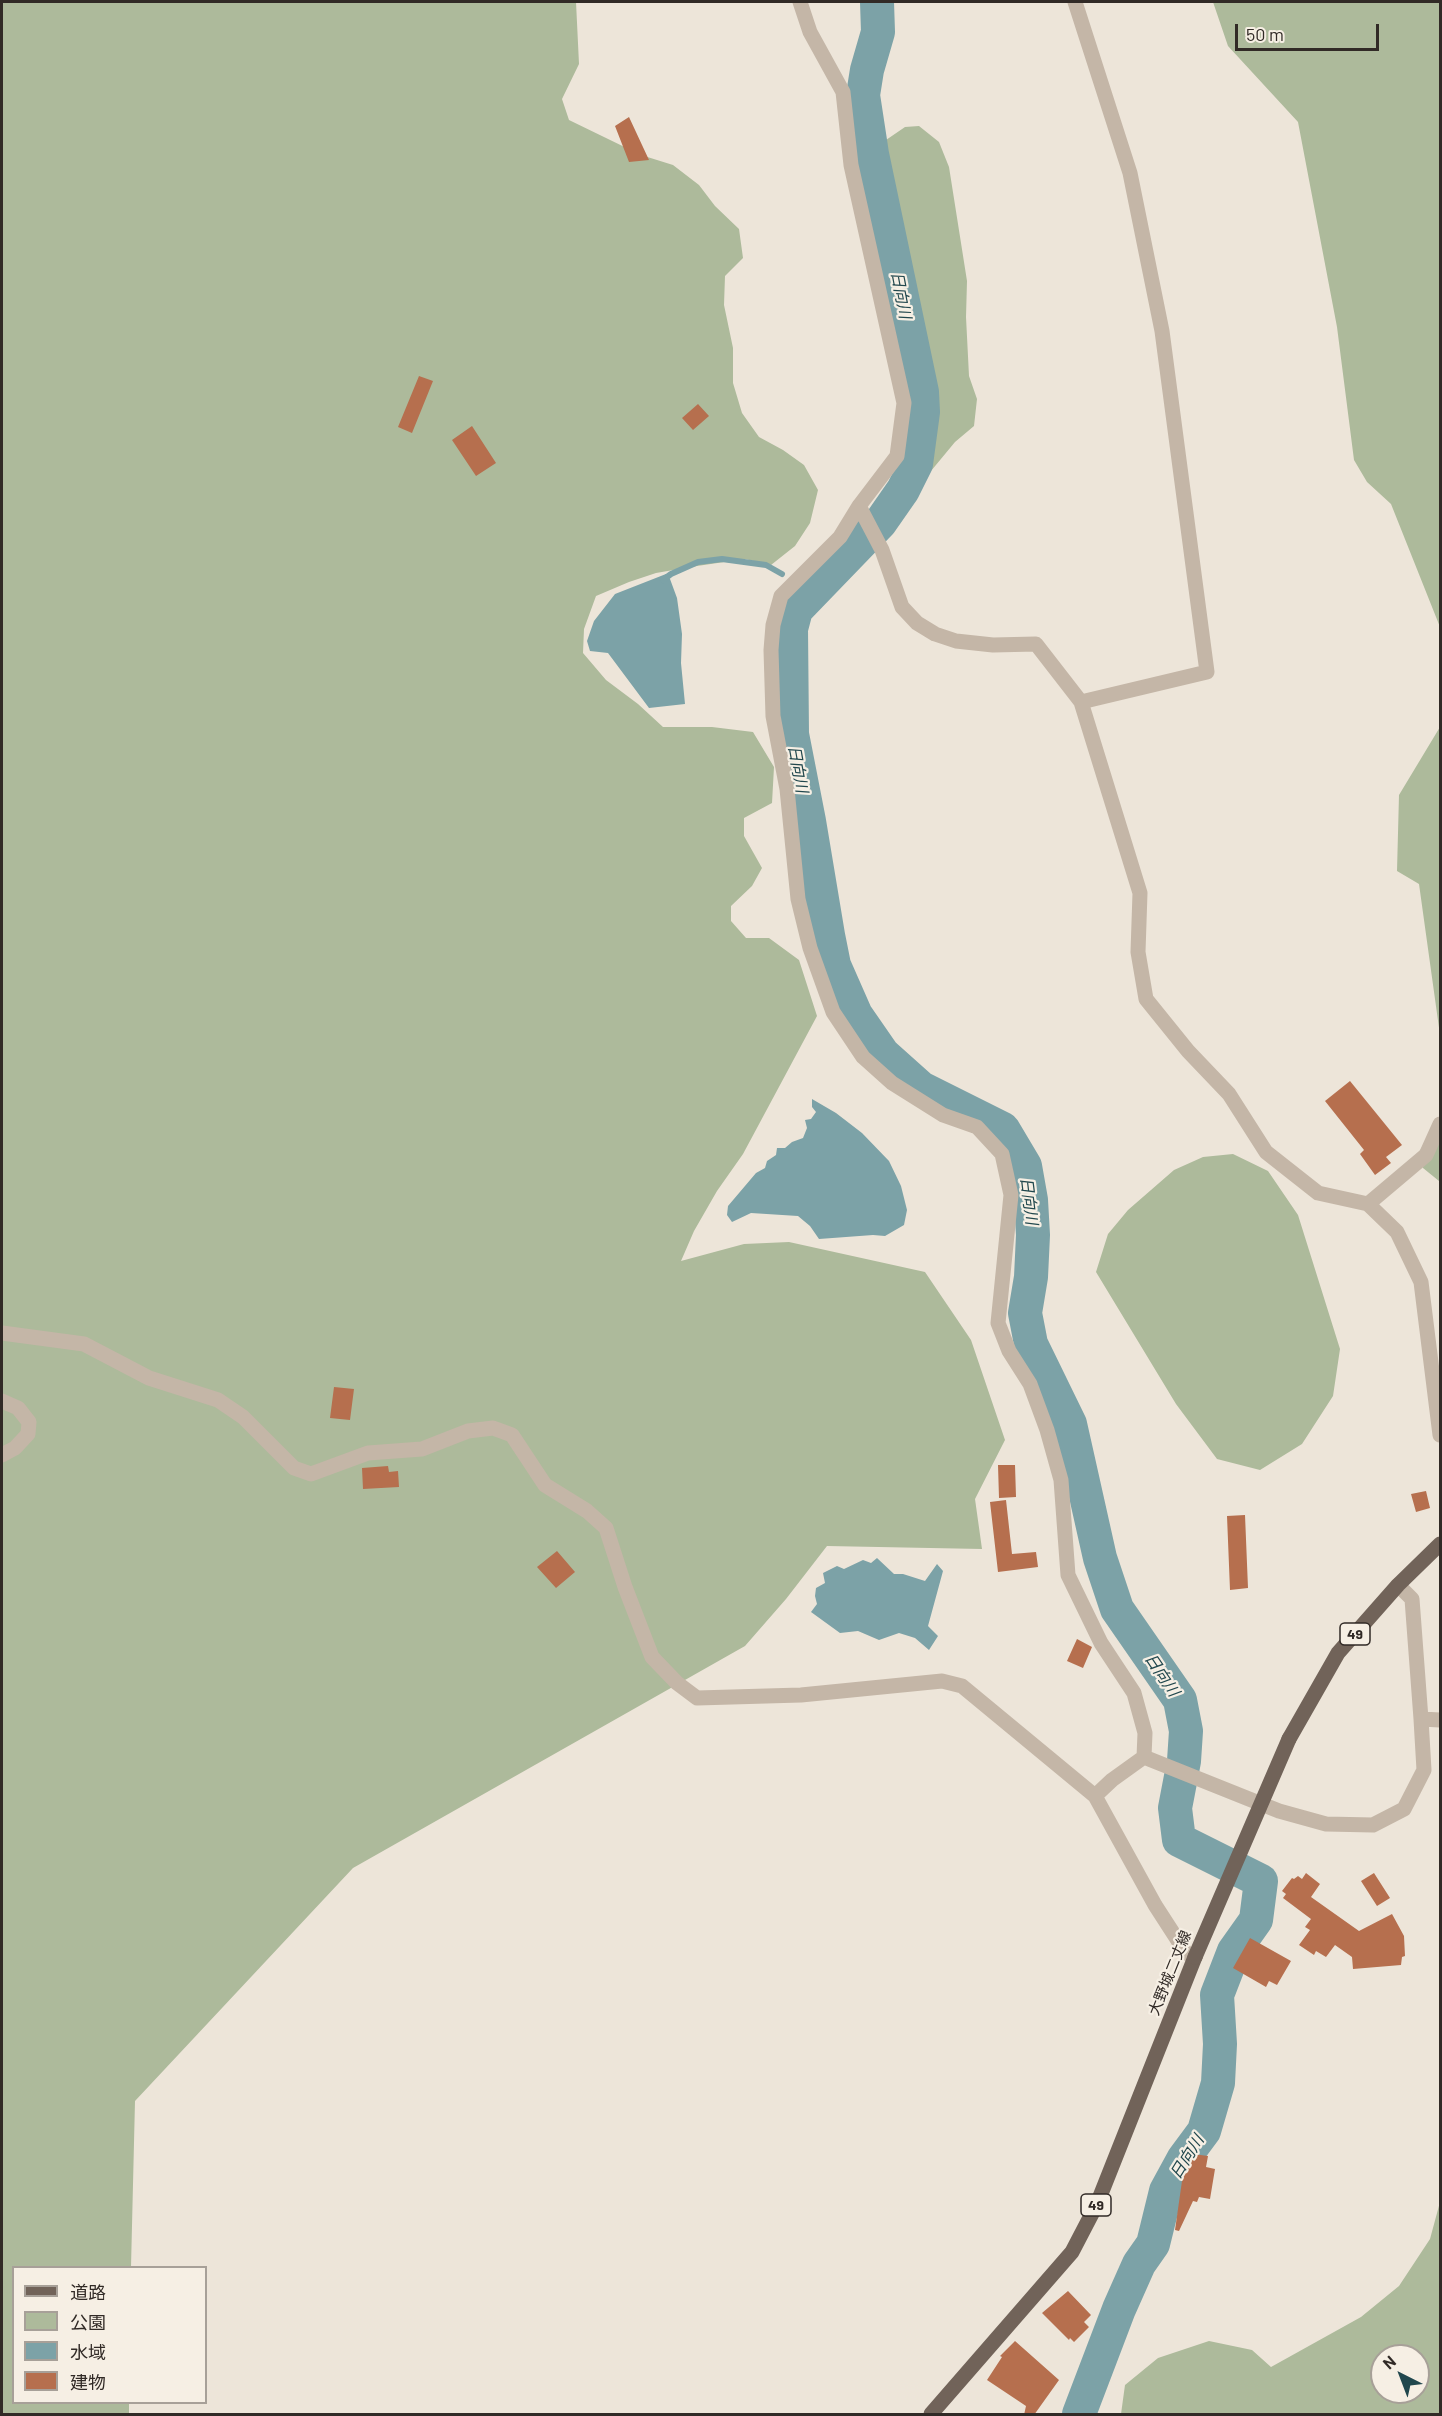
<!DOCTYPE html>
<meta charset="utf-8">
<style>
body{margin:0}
#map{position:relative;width:1442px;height:2416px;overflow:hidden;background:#ede5d9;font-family:Barlow,"Noto Sans JP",sans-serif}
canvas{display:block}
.frame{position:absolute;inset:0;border:3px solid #312a26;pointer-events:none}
.legend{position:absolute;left:12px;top:2266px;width:195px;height:138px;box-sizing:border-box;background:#f6efe4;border:2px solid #a7a098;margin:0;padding:8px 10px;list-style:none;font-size:18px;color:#312a26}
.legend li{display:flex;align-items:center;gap:12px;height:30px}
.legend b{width:30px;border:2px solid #a7a098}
.north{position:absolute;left:1370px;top:2344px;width:60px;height:60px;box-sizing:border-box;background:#f6efe4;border:2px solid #a7a098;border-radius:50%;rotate:318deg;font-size:16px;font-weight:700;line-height:24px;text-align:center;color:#312a26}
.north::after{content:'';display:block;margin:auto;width:21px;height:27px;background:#21474d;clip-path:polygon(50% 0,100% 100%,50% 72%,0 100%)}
.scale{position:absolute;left:1235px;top:24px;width:144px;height:27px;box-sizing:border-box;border:3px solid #312a26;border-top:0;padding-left:8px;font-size:18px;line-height:21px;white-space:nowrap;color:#312a26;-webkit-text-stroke:4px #f6efe4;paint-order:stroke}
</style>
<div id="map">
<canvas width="1442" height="2416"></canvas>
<div class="frame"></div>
<ul class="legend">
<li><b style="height:8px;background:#716359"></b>道路</li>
<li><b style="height:16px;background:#adba9b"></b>公園</li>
<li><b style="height:16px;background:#7ca2a7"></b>水域</li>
<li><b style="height:16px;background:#b66f4e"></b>建物</li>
</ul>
<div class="north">N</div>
<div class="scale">50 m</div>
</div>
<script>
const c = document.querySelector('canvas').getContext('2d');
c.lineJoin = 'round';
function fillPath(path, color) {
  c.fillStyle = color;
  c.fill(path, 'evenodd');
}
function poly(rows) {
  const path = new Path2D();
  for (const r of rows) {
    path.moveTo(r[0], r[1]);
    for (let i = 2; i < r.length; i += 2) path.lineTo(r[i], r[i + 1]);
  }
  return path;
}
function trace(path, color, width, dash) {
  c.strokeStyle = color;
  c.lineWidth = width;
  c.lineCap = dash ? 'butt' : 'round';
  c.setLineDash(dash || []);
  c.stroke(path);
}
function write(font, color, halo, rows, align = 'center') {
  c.font = font + ' Barlow,"Noto Sans JP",sans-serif';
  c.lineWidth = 4.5;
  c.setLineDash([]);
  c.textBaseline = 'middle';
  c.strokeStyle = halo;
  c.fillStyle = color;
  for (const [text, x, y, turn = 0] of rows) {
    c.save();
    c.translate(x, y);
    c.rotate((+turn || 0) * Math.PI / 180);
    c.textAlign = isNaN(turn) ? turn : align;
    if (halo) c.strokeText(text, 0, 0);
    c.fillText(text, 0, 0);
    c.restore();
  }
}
const green = poly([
 [2,2,576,2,579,64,562,99,569,120,641,155,673,165,699,185,715,206,739,229,743,258,725,276,724,305,733,348,733,383,742,413,759,437,783,450,804,465,818,490,810,523,795,546,771,565,745,559,697,566,656,573,629,582,596,596,584,629,583,653,606,680,638,704,663,727,712,727,753,732,774,767,772,803,744,818,744,836,762,868,752,886,731,906,731,921,746,938,769,938,799,960,817,1016,743,1154,717,1191,694,1231,681,1261,744,1244,789,1242,925,1272,971,1340,1005,1440,975,1499,982,1549,827,1546,786,1599,745,1646,353,1868,135,2101,131,2267,14,2268,14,2402,129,2403,129,2414,2,2414],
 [1213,2,1440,2,1440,627,1391,504,1367,482,1354,460,1337,327,1298,122,1228,46],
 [919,126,939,142,949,167,967,281,966,317,969,376,977,399,974,426,955,442,926,477,930,432,927,400,891,228,882,160,886,140,905,127],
 [1440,727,1440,1035,1419,884,1397,871,1399,795],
 [1440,1140,1440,1181,1439,1181,1423,1168,1418,1153,1427,1141],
 [1233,1154,1268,1171,1298,1215,1340,1349,1333,1396,1302,1444,1260,1470,1217,1459,1176,1404,1096,1272,1108,1234,1128,1210,1174,1170,1203,1157],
 [1440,2202,1440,2414,1121,2414,1125,2385,1158,2358,1209,2341,1252,2350,1271,2367,1361,2317,1399,2286,1430,2239],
 [1382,2356,1418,2356,1418,2392,1382,2392]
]);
const water = poly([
 [666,574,670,579,677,598,682,634,681,663,685,704,649,708,608,653,590,651,587,641,594,621,615,594],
 [812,1099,836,1113,862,1133,889,1161,901,1186,907,1210,904,1225,885,1236,873,1235,819,1239,810,1226,798,1216,751,1213,732,1222,727,1215,728,1206,756,1173,765,1168,767,1161,776,1155,777,1148,785,1148,792,1142,803,1138,807,1128,805,1120,811,1119,816,1112,812,1107],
 [877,1558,894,1574,903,1574,925,1581,937,1564,943,1571,928,1626,938,1636,929,1650,915,1638,899,1633,879,1640,858,1631,840,1633,811,1612,817,1604,815,1596,816,1588,825,1583,823,1573,837,1566,844,1569,863,1560,871,1563]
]);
const stream = poly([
 [663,580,671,574,698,562,722,559,766,565,782,574]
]);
const river = poly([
 [877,2,878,32,867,70,863,95,872,154,922,392,923,412,916,464,903,490,880,523,796,610,791,629,792,734,809,821,828,935,834,965,856,1015,883,1054,921,1088,1003,1129,1025,1166,1031,1200,1033,1235,1031,1277,1025,1313,1031,1344,1070,1424,1100,1558,1117,1609,1180,1700,1186,1731,1184,1761,1175,1808,1179,1840,1261,1881,1256,1920,1234,1951,1217,1995,1220,2044,1218,2083,1204,2131,1184,2158,1166,2191,1153,2244,1139,2264,1119,2309,1079,2414]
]);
const building = poly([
 [629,117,649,160,629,162,615,126],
 [419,376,433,381,412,433,398,427],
 [698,404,709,416,693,430,682,418],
 [472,426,496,463,476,476,452,440],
 [1350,1081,1402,1145,1386,1157,1391,1163,1375,1175,1360,1154,1364,1150,1325,1101],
 [334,1387,354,1389,350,1420,330,1418],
 [998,1465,1015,1465,1016,1497,999,1498],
 [388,1466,389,1472,398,1471,399,1487,363,1489,362,1468],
 [1426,1491,1430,1508,1416,1512,1411,1494],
 [1006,1500,1012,1554,1036,1552,1038,1567,998,1572,990,1502],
 [1245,1515,1248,1588,1230,1590,1227,1516],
 [557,1551,575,1572,556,1588,537,1567],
 [1077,1639,1092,1647,1083,1668,1067,1661],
 [1306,1873,1320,1884,1311,1897,1359,1931,1392,1914,1404,1936,1405,1956,1402,1957,1401,1965,1353,1969,1352,1957,1335,1945,1326,1957,1316,1951,1314,1955,1299,1945,1310,1930,1305,1927,1311,1919,1283,1898,1286,1894,1282,1891,1292,1878,1294,1879,1298,1876,1302,1879],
 [1374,1873,1390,1898,1377,1906,1361,1881],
 [1250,1938,1291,1961,1277,1985,1269,1981,1266,1987,1233,1968],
 [1186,2153,1208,2156,1206,2167,1215,2169,1210,2199,1199,2197,1197,2202,1193,2201,1179,2231,1175,2230],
 [1068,2291,1091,2315,1084,2322,1089,2327,1074,2342,1070,2338,1069,2340,1042,2313],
 [1015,2341,1059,2380,1034,2415,1024,2415,1026,2406,987,2380,1002,2357,1000,2356]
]);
const minor = poly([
 [800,2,810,32,843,92,851,165,904,403,897,456,859,506,840,537,781,596,773,625,771,650,773,716,787,789,798,899,810,948,833,1012,863,1057,892,1083,943,1115,977,1127,1002,1154,1011,1195,998,1323,1009,1351,1030,1384,1047,1430,1061,1480,1068,1575,1101,1643,1134,1693,1145,1733,1144,1757],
 [1075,2,1130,173,1162,331,1207,672,1081,702],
 [859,506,882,550,902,607,917,623,935,634,956,641,993,645,1036,644,1081,702,1140,893,1138,952,1146,999,1188,1051,1229,1094,1266,1152,1318,1193,1368,1204,1397,1232,1421,1282,1440,1435],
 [1368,1204,1426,1155,1440,1124],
 [2,1333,84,1344,149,1378,218,1400,243,1417,294,1468,311,1474,368,1453,422,1449,468,1431,493,1428,512,1435,545,1485,587,1511,606,1528,625,1587,652,1657,677,1683,697,1698,801,1695,942,1681,962,1686,1095,1796],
 [2,1401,18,1408,29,1422,28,1434,15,1448,2,1455],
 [1398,1585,1412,1599,1421,1719],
 [1195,1957,1186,1953,1155,1905,1095,1796,1112,1780,1144,1757,1279,1811,1326,1824,1373,1825,1404,1809,1424,1770,1421,1719,1440,1720]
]);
const major = poly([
 [1289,1739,1338,1653,1398,1585,1440,1544],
 [931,2414,1072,2252,1097,2204,1195,1957]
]);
const majorBridge = poly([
 [1195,1957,1289,1739]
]);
const shields = [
 [1355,1634,30],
 [1096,2205,30]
];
const shieldNames = [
 ["49",1355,1634],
 ["49",1096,2205]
];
const streetNames = [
 ["大野城二丈線",1170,1973,-68]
];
const waterNames = [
 ["日向川",901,295,79],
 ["日向川",798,769,80],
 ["日向川",1029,1201,83],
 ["日向川",1162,1675,56],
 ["日向川",1187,2157,-58]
];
fillPath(green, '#adba9b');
fillPath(water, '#7ca2a7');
trace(stream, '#7ca2a7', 6);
trace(river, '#7ca2a7', 34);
fillPath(building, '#b66f4e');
trace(minor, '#c4b6a7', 15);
trace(major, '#716359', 15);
trace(majorBridge, '#716359', 15);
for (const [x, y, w] of shields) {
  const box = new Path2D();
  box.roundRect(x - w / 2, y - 11, w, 22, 4.5);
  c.fillStyle = '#f6efe4';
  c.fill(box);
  trace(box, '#312a26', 1.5);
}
write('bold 14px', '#312a26', null, shieldNames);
write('15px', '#312a26', '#f6efe4', streetNames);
write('italic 16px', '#21474d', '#f6efe4', waterNames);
</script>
